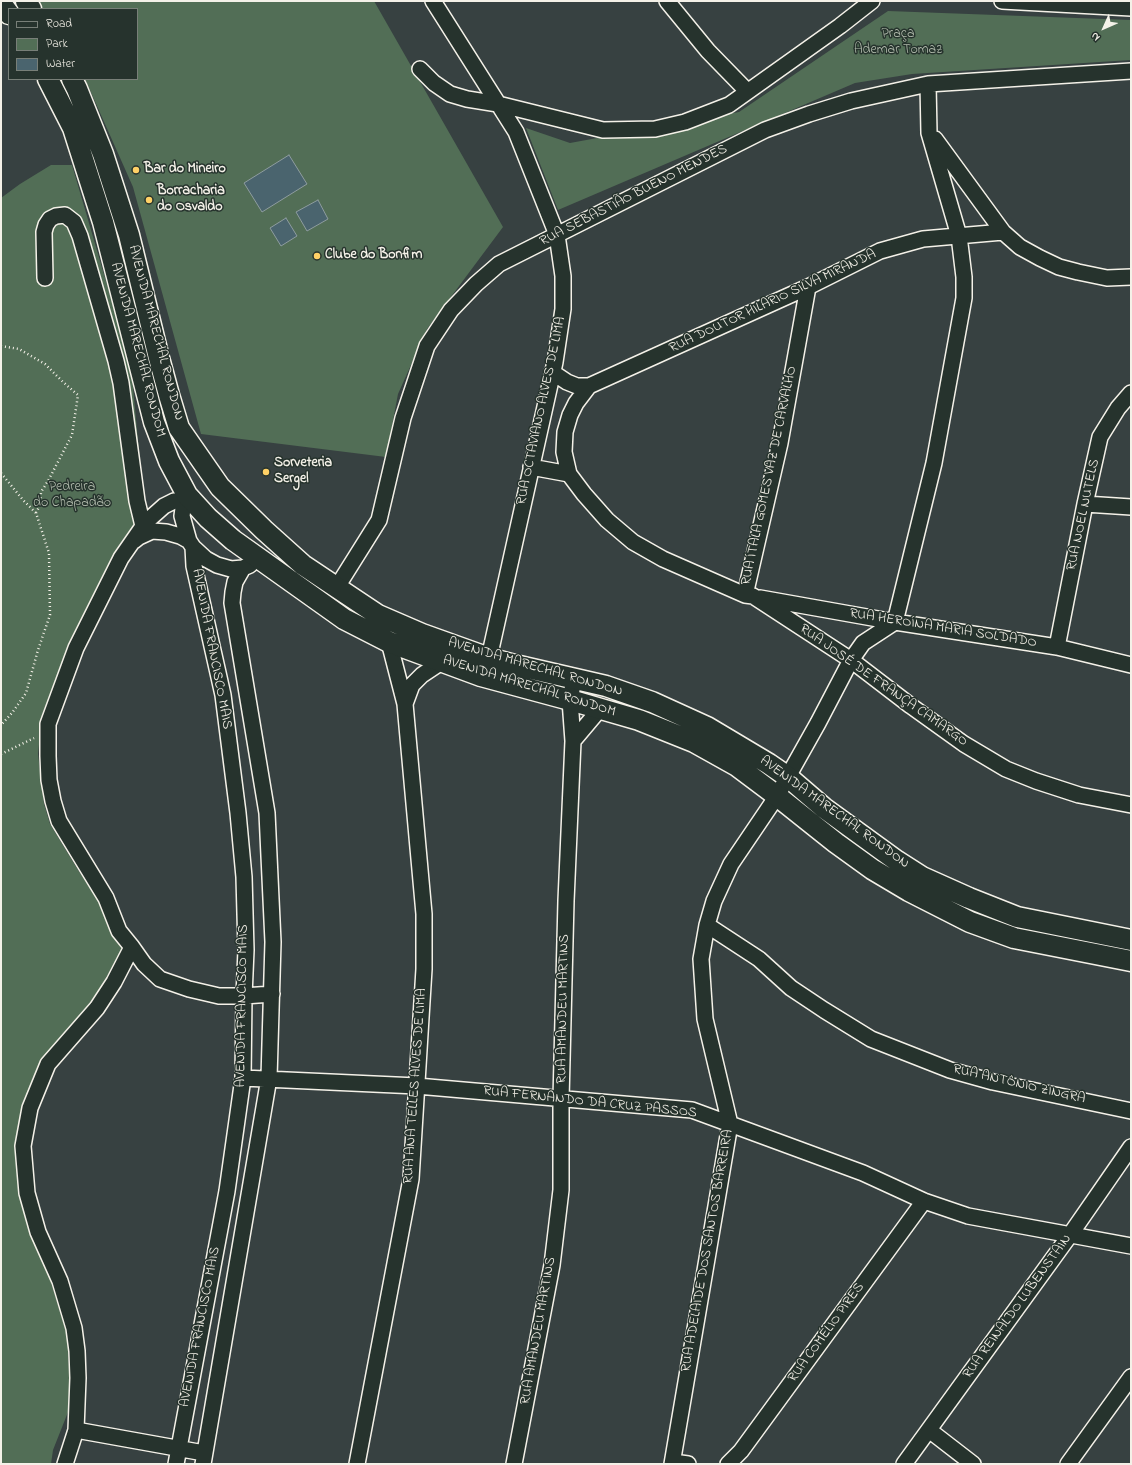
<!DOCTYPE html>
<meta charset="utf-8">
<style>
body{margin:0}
#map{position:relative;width:1132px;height:1465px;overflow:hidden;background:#374141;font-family:"Indie Flower",sans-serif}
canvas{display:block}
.frame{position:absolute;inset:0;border:2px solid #f4f1e8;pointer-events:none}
.legend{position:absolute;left:8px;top:8px;width:130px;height:72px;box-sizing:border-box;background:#26332d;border:1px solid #787f78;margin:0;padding:5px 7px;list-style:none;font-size:12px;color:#f4f1e8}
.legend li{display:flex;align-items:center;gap:8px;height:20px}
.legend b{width:20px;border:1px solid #787f78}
.north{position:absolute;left:1084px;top:8px;width:40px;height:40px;-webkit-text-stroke:3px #26332d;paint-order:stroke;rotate:225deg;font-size:11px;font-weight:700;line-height:16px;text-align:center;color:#f4f1e8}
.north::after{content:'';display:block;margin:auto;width:14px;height:18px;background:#f4f1e8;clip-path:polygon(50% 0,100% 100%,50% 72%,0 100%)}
</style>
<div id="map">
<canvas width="1132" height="1465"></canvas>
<div class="frame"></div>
<ul class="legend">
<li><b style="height:5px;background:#26332d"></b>Road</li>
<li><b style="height:11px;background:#526e56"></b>Park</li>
<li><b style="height:11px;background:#4a646e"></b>Water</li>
</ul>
<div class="north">N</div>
</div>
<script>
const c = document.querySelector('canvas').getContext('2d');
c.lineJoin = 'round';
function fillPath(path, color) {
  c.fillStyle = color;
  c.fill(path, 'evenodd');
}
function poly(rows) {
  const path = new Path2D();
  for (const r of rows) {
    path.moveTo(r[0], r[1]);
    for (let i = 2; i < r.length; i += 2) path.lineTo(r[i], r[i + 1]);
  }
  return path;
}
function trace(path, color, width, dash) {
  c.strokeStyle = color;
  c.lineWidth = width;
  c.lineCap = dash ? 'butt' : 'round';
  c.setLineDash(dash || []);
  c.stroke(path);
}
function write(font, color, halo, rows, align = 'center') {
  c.font = font + ' "Indie Flower",sans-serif';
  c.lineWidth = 3;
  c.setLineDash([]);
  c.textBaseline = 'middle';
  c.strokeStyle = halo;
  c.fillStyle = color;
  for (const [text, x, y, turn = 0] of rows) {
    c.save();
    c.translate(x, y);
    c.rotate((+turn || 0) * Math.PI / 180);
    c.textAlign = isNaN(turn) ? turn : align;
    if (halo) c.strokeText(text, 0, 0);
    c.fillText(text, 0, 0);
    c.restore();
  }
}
const green = poly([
 [33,1,374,1,503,227,427,329,398,394,386,457,201,434,133,187,85,79,137,79,137,9,38,9],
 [888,11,1131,20,1131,60,912,74,855,83,558,210,526,128,570,143,739,112],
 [51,165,72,165,115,312,132,377,143,493,148,512,43,719,40,735,38,754,44,804,50,824,78,870,99,901,122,950,98,992,33,1077,16,1138,19,1192,47,1269,68,1338,70,1407,53,1450,51,1464,1,1464,1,198,20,184]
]);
const water = poly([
 [289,155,307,184,262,212,244,183,289,155],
 [318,200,328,219,307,231,296,212,318,200],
 [286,218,297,236,281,246,270,228,286,218]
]);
const path = poly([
 [1,346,19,349,45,364,63,382,78,395,72,435,48,481,41,492,40,505,36,513,49,553,50,615,38,650,26,693,12,713,1,725],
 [1,473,23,500,36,513],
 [1,754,34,738]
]);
const minor = poly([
 [433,1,516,132,557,235,563,276,563,309,555,362,489,658],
 [667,1,708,51,747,91],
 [1002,1,1131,8],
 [420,69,434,83,450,94,467,99,498,104,603,130,655,129,685,122,729,105,840,26,872,1],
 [935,139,1003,232,1020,247,1040,258,1059,267,1078,272,1107,278,1131,277],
 [45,278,44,232,46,225,50,219,56,216,65,215,74,222,80,236,116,361,121,383,137,501,143,526],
 [552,372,567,382,577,386,589,386,808,287,880,251,923,239,1003,232],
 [531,467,569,474,584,494,607,520,633,542,663,559,745,595,753,596,851,660,911,706,964,744,1006,769,1036,781,1079,795,1131,805],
 [569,474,564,452,565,432,570,415,576,403,589,386],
 [187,495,184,501,182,516,189,541,193,547,206,559,217,565,231,569,243,568,250,565],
 [1085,504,1131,507],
 [134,541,139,537,152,531,166,532,180,536,189,541],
 [337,587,379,520,403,418,427,346,451,310,476,284,499,264,765,130,809,114,851,101,928,84,1131,71],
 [745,595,780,443,808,287],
 [760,598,895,622,1057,647,1131,665],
 [1057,647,1085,504,1100,437,1118,408,1131,393],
 [405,704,412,685,422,675,443,661],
 [573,741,600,709],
 [707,925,759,959,791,988,824,1010,871,1039,950,1070,993,1082,1131,1111],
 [132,947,144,964,160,979,189,989,219,996,244,996,272,994],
 [243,1078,417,1086,692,1110,863,1173,924,1201,968,1216,1131,1246],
 [76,1430,204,1453],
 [929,1430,973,1464],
 [673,1462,688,1464],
 [65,1464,76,1430,78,1378,77,1351,74,1328,60,1281,38,1232,27,1193,23,1146,30,1108,48,1064,97,1008,114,982,132,947,119,931,106,898,59,821,53,801,49,780,48,756,48,724,76,648,121,558,146,522,164,506,174,501,184,501],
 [176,1464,227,1191,243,1078,244,996,246,950,244,877,238,813,230,750,223,695,194,566,193,547],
 [203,1464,269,1078,273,942,267,813,232,603,233,592,235,582,243,568],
 [357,1464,411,1179,424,969,424,914,405,704,389,642],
 [514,1464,552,1265,561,1190,561,1099,566,901,573,741,570,700,574,679],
 [672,1464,730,1124,705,1019,701,959,707,925,714,901,731,864,777,796,818,723,851,660,863,643,895,622,934,463,964,298,964,277,959,236,929,133,928,84],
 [728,1464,741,1451,924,1201],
 [904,1464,1070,1235,1131,1147],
 [1068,1464,1131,1377]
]);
const major = poly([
 [26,1,31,9],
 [1,3,9,14],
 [48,79,73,128,103,222,154,422,169,461,187,495,208,518,233,540,344,619,389,642,481,676,570,700,639,720,694,742,737,766,777,796,836,843,872,869,909,891,970,922,1014,938,1131,961],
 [72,79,77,89,103,154,129,235,159,358,169,395,179,428,220,487,264,530,303,565,378,615,422,634,489,658,515,665,606,686,652,702,707,727,769,764,788,777,824,808,897,861,922,877,969,898,1017,917,1131,940]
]);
const markers = [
 [136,170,4,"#ffd166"],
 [149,200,4,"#ffd166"],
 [317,256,4,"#ffd166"],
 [266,472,4,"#ffd166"]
];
const parkNames = [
 ["Praça",898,35],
 ["Ademar Tomaz",898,51],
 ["Pedreira",72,488],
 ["do Chapadão",72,504]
];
const poiNames = [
 ["Bar do Mineiro",144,170],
 ["Borracharia",157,192],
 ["do Osvaldo",157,208],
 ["Clube do Bonfim",325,256],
 ["Sorveteria",274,464],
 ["Sergel",274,480]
];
const streetNames = [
 ["RUA SEBASTIÃO BUENO MENDES",634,196,-27],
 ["RUA DOUTOR HILARIO SILVA MIRANDA",773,302,-25],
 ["AVENIDA MARECHAL RONDON",155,333,75],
 ["AVENIDA MARECHAL RONDOM",137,350,75],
 ["RUA OCTAVIANO ALVES DE LIMA",542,411,-78],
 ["RUA ÍTALA GOMES VAZ DE CARVALHO",770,476,-78],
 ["RUA NOEL NUTELS",1084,515,-78],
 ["RUA HEROÍNA MARIA SOLDADO",943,629,9],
 ["AVENIDA FRANCISCO MAIS",211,649,79],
 ["AVENIDA MARECHAL RONDON",535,668,16],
 ["RUA JOSÉ DE FRANÇA CAMARGO",883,686,35],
 ["AVENIDA MARECHAL RONDOM",529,687,17],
 ["AVENIDA MARECHAL RONDON",834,813,36],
 ["AVENIDA FRANCISCO MAIS",243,1006,-89],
 ["RUA AMANDEU MARTINS",564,1009,-89],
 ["RUA ANTÔNIO ZINGRA",1019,1085,13],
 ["RUA ANA TELLES ALVES DE LIMA",416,1086,-86],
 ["RUA FERNANDO DA CRUZ PASSOS",590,1103,6],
 ["RUA ADELAIDE DOS SANTOS BARREIRA",708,1251,-80],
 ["RUA REINALDO LUBENSTAIN",1018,1307,-54],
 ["AVENIDA FRANCISCO MAIS",201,1327,-79],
 ["RUA AMANDEU MARTINS",539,1331,-80],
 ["RUA COMÉLIO PIRES",827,1333,-54]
];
fillPath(green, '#526e56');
fillPath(water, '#4a646e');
trace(water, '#8e9c9f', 1);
trace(minor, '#f4f1e8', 18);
trace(major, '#f4f1e8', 23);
trace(path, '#f4f1e8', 2.5, [1, 3]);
trace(minor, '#26332d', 15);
trace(major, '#26332d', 20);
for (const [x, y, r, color] of markers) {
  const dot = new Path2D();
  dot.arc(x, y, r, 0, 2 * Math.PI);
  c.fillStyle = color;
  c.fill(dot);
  trace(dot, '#26332d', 1.5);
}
write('14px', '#b3bdae', '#26332d', parkNames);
write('bold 14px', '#f4f1e8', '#26332d', poiNames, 'left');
write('14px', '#f4f1e8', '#26332d', streetNames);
</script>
